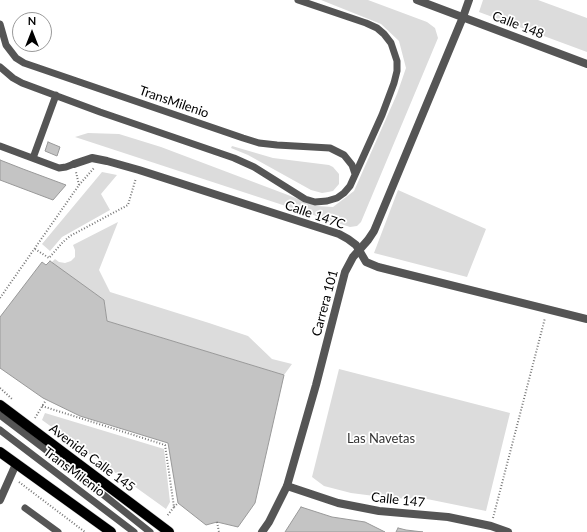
<!DOCTYPE html>
<style>
body{margin:0}
#map{position:relative;width:587px;height:532px;overflow:hidden;background:#fff;font-family:Lato,sans-serif}
canvas{display:block}
.north{position:absolute;left:12px;top:12px;width:40px;height:40px;box-sizing:border-box;background:#fff;border:1px solid #999;border-radius:50%;rotate:0deg;font-size:11px;font-weight:700;line-height:16px;text-align:center;color:#000}
.north::after{content:'';display:block;margin:auto;width:14px;height:18px;background:#000;clip-path:polygon(50% 0,100% 100%,50% 72%,0 100%)}
</style>
<div id="map">
<canvas width="587" height="532"></canvas>
<div class="north">N</div>
</div>
<script>
const c = document.querySelector('canvas').getContext('2d');
c.lineJoin = 'round';
function fillPath(path, color) {
  c.fillStyle = color;
  c.fill(path, 'evenodd');
}
function poly(rows) {
  const path = new Path2D();
  for (const r of rows) {
    path.moveTo(r[0], r[1]);
    for (let i = 2; i < r.length; i += 2) path.lineTo(r[i], r[i + 1]);
  }
  return path;
}
function trace(path, color, width, dash) {
  c.strokeStyle = color;
  c.lineWidth = width;
  c.lineCap = dash ? 'butt' : 'round';
  c.setLineDash(dash || []);
  c.stroke(path);
}
function write(font, color, halo, rows, align = 'center') {
  c.font = font + ' Lato,sans-serif';
  c.lineWidth = 3.5;
  c.setLineDash([]);
  c.textBaseline = 'middle';
  c.strokeStyle = halo;
  c.fillStyle = color;
  for (const [text, x, y, turn = 0] of rows) {
    c.save();
    c.translate(x, y);
    c.rotate((+turn || 0) * Math.PI / 180);
    c.textAlign = isNaN(turn) ? turn : align;
    if (halo) c.strokeText(text, 0, 0);
    c.fillText(text, 0, 0);
    c.restore();
  }
}
const green = poly([
 [321,0,368,0,427,22,435,28,438,38,361,222,357,226,350,227,75,137,88,133,119,134,161,147,317,206,333,207,354,191,397,94,406,68,399,41,381,24],
 [483,0,538,0,587,18,587,52,479,12],
 [232,146,273,158,329,165,333,167,339,174,339,184,333,191,328,192,322,193,311,190,248,155,231,148],
 [102,172,117,175,101,194,110,210,62,237,50,251,42,244],
 [398,190,486,229,467,277,374,253],
 [118,222,99,270,110,292,209,323,248,336,272,359,292,364,284,375,107,321,104,300,51,263,55,259,59,262,65,263,71,261,75,257,75,250,73,245],
 [339,369,510,413,486,511,427,499,390,498,351,493,324,486,312,477],
 [45,413,164,449,170,502,166,509,42,420]
]);
const building = poly([
 [48,142,60,147,57,156,45,151,48,142],
 [0,160,23,169,66,185,53,200,0,180,0,160],
 [50,261,104,300,107,321,284,375,255,503,238,527,217,522,206,525,178,503,168,443,80,416,43,398,0,368,0,317,42,262,46,265,50,261],
 [301,507,332,517,365,522,385,532,285,532,301,507],
 [398,528,406,530,423,532,396,532,398,528]
]);
const path = poly([
 [79,185,94,168],
 [35,249,49,258,63,242,70,236,128,205,136,178],
 [0,298,79,185,76,172],
 [0,388,12,399],
 [42,406,165,445,174,507,167,516],
 [35,418,46,400],
 [19,482,85,532],
 [174,507,178,503],
 [493,518,545,318],
 [217,522,219,532]
]);
const service = poly([
 [0,24,6,45,16,58,24,63,243,138,259,143,277,145,330,148,344,155,352,165,355,174],
 [0,67,13,78,22,83,100,112,234,158,254,167,305,199,315,202,327,201,337,198,344,193,350,186,382,115,394,83,397,71,397,61,391,43,384,34,377,28,366,23,298,0],
 [0,146,59,168,66,167,74,164],
 [33,158,56,95],
 [0,415,75,472,150,532],
 [0,430,134,532],
 [25,508,58,532]
]);
const minor = poly([
 [463,17,469,0],
 [74,164,92,158,107,161,139,170,339,234,348,239,356,245,366,262,378,267,587,319],
 [287,486,338,503,379,511,448,517,491,526,508,532],
 [0,500,16,464]
]);
const tertiary = poly([
 [417,0,587,64],
 [262,532,269,522,287,486,316,385,345,272,353,257,368,240,374,231,463,17]
]);
const primary = poly([
 [0,405,169,532],
 [0,452,111,532]
]);
const streetNames = [
 ["Calle 148",518,25,21],
 ["TransMilenio",174,102,19],
 ["Calle 147C",315,215,19],
 ["Carrera 101",325,303,-75],
 ["Avenida Calle 145",92,458,37],
 ["TransMilenio",74,472,37],
 ["Calle 147",398,500,6]
];
const parkNames = [
 ["Las Navetas",381,439]
];
fillPath(green, '#dcdcdc');
fillPath(building, '#c4c4c4');
trace(building, '#999', 1);
trace(primary, '#dbdbdb', 11);
trace(path, '#777', 2, [1, 2]);
trace(service, '#555', 7);
trace(minor, '#555', 8);
trace(tertiary, '#555', 8);
trace(primary, '#000', 10);
write('13px', '#000', '#fff', streetNames);
write('13px', '#333', '#fff', parkNames);
</script>
